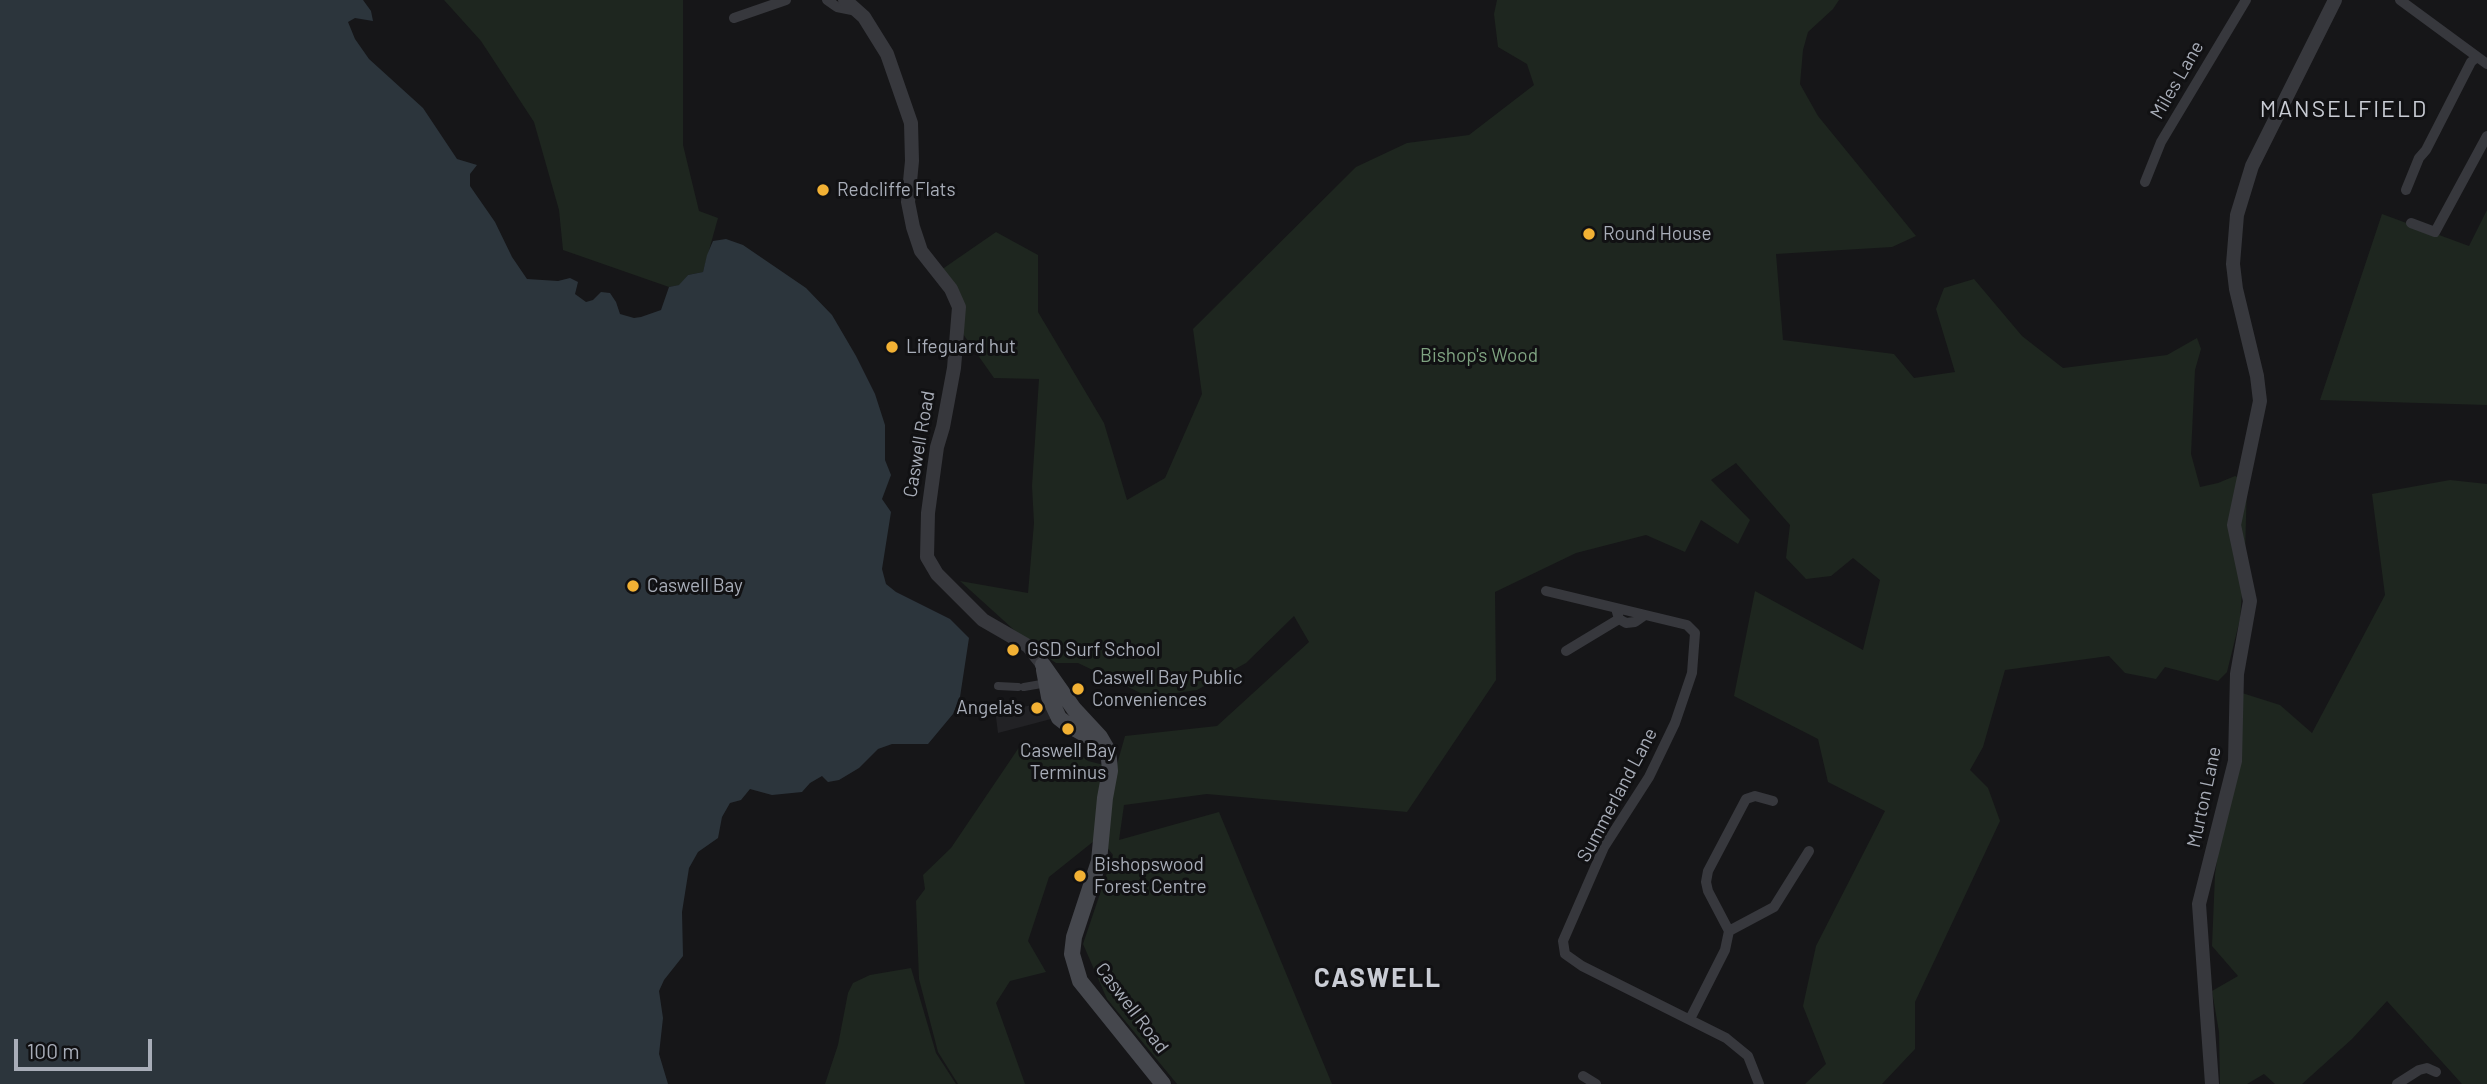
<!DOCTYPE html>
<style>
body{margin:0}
#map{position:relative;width:2487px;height:1084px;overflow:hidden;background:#161618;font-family:Barlow,sans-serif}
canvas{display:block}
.scale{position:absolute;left:14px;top:1039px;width:138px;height:32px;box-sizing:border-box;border:4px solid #a8adb8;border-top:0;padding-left:9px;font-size:21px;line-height:24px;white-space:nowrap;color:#a8adb8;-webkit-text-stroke:5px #111113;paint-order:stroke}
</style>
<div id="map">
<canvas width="2487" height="1084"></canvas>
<div class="scale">100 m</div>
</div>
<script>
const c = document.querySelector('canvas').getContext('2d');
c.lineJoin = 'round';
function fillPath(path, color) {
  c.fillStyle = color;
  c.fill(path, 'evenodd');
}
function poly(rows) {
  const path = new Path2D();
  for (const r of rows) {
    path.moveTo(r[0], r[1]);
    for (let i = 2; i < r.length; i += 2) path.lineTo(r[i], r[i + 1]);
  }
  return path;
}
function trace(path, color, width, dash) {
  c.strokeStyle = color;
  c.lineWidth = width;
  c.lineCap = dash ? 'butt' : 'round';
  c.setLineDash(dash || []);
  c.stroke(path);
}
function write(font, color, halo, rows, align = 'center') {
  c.font = font + ' Barlow,sans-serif';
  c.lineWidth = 6;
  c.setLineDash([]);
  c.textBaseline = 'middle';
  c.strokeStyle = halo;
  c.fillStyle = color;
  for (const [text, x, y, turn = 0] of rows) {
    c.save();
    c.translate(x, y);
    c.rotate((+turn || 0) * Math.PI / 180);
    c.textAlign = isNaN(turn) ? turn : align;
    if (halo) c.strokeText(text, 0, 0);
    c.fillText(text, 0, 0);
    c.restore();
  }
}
const built = poly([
 [1044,701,1051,719,998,733,995,709,1013,709,1042,703]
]);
const green = poly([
 [444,0,683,0,683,145,699,211,718,218,703,272,688,275,680,285,669,287,563,250,559,210,534,122,481,41],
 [1497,0,1839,0,1833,9,1808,32,1803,50,1800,84,1818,116,1916,236,1892,247,1776,254,1783,340,1894,354,1914,378,1955,372,1936,309,1944,288,1974,279,2022,336,2063,368,2167,355,2197,338,2201,349,2195,370,2191,454,2200,487,2218,483,2235,476,2247,481,2245,556,2240,619,2227,672,2218,681,2165,667,2156,679,2125,673,2109,656,2005,670,1983,747,1970,770,1988,788,2000,821,1915,1002,1915,1049,1882,1084,1805,1084,1826,1064,1803,1006,1816,946,1885,811,1828,782,1818,739,1734,696,1755,591,1863,650,1880,580,1853,558,1831,576,1806,579,1786,558,1790,525,1736,463,1711,480,1750,520,1738,544,1701,520,1685,552,1646,535,1576,553,1495,592,1496,680,1407,812,1207,794,1124,805,1119,840,1219,812,1332,1084,1177,1084,1107,999,1083,944,1113,855,1099,837,1049,877,1028,941,1046,972,1010,981,996,1003,1025,1084,958,1084,938,1052,919,979,916,901,925,889,923,875,951,848,1022,743,1057,753,1075,750,1088,761,1116,768,1125,736,1217,726,1309,642,1294,616,1246,663,1197,690,1149,697,1078,663,1056,663,1034,648,960,581,1028,593,1034,523,1032,486,1039,379,994,378,963,334,941,270,996,232,1038,255,1038,312,1104,423,1127,500,1165,478,1202,394,1193,329,1356,167,1407,143,1469,135,1534,85,1527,64,1498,47,1494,14],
 [2487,210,2487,405,2320,400,2382,214,2469,246],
 [2450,480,2487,484,2487,1084,2462,1084,2387,1001,2352,1039,2302,1084,2275,1084,2264,1074,2247,1084,2220,1084,2219,1032,2212,991,2238,976,2212,946,2215,874,2242,693,2280,705,2312,733,2385,595,2372,494],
 [911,968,936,1053,956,1084,825,1084,838,1045,848,993,853,983,870,975]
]);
const water = poly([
 [0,0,363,0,371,11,373,21,355,18,348,22,355,39,369,59,423,108,457,159,477,165,470,174,470,186,495,222,512,257,527,279,558,281,570,278,578,282,575,294,586,302,593,300,601,292,610,293,616,302,620,314,634,318,641,317,661,310,669,287,679,285,688,275,703,272,707,255,713,241,726,239,743,245,806,288,832,315,856,356,875,394,885,425,885,460,891,475,882,499,891,512,882,569,886,584,896,592,950,619,969,638,960,697,953,714,928,744,892,744,878,749,859,768,839,780,828,782,822,776,810,783,802,792,772,795,750,789,741,800,730,803,722,817,718,838,698,852,689,868,682,912,683,956,664,980,659,991,663,1018,659,1054,668,1084,0,1084]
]);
const pedestrian = poly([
 [998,686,1018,687],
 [1024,687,1047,683]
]);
const minor = poly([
 [827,0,837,7,857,11],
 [2400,0,2487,64],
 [734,18,786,0],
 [2145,182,2161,142,2246,0],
 [2406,190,2419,158,2426,150,2471,62,2477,57],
 [2411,223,2435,232,2487,136],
 [1546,591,1687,625,1695,633,1692,673,1675,723,1649,777,1604,847,1563,941,1565,954,1582,966,1726,1038,1748,1056,1759,1084],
 [1617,612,1619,619,1626,623,1635,622,1645,615],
 [1566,651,1619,619],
 [1729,931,1708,891,1706,882,1708,871,1746,799,1755,796,1773,801],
 [1690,1019,1725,950,1729,931,1774,907,1809,851],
 [1583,1076,1596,1084],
 [2397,1084,2419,1070,2427,1068,2436,1072]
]);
const tertiary = poly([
 [845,0,864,17,887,54,911,123,912,161,908,202,913,227,921,251,951,289,959,307,954,368,943,427,937,447,928,513,927,557,937,574,983,620,1028,646,1043,665],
 [2212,1084,2199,904,2235,761,2237,674,2250,601,2234,525,2260,401,2257,376,2236,289,2233,264,2237,215,2252,166,2335,0]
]);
const secondary = poly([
 [1043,665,1074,709,1100,737,1107,749,1109,759,1110,771,1105,798,1099,861,1074,937,1072,954,1080,981,1163,1084],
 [1044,670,1049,697,1059,718,1068,725,1099,742]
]);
const markers = [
 [823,190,7,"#f2b134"],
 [1589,234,7,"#f2b134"],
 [892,347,7,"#f2b134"],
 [633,586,7,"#f2b134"],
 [1013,650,7,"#f2b134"],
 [1078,689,7,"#f2b134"],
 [1037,708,7,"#f2b134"],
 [1068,729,7,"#f2b134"],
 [1080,876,7,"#f2b134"]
];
const streetNames = [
 ["Miles Lane",2177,80,-60],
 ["Caswell Road",919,444,-80],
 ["Summerland Lane",1617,795,-62],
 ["Murton Lane",2204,797,-78],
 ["Caswell Road",1132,1008,53]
];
const poiNames = [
 ["Redcliffe Flats",837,190],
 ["Round House",1603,234],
 ["Lifeguard hut",906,347],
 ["Caswell Bay",647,586],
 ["GSD Surf School",1027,650],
 ["Caswell Bay Public",1092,678],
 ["Conveniences",1092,700],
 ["Angela's",1023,708,"right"],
 ["Caswell Bay",1068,751,"center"],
 ["Terminus",1068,773,"center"],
 ["Bishopswood",1094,865],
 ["Forest Centre",1094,887]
];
const parkNames = [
 ["Bishop's Wood",1479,356]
];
const quarterNames = [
 ["MANSELFIELD",2344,109]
];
const districtNames = [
 ["CASWELL",1378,978]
];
fillPath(built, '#222225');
fillPath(green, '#1e261f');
fillPath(water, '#2c353c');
trace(pedestrian, '#37383d', 8);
trace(minor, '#37383d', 10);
trace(tertiary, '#37383d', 14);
trace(secondary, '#45474d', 16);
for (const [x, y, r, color] of markers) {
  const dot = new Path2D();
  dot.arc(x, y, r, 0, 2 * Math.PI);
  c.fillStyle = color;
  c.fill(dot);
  trace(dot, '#111113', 2.5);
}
write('19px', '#a8adb8', '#111113', streetNames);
write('19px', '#a8adb8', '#111113', poiNames, 'left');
write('19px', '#7fa381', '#111113', parkNames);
c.letterSpacing = '2px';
write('23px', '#c9ccd4', '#111113', quarterNames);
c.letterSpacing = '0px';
c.letterSpacing = '2px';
write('bold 26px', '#c9ccd4', '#111113', districtNames);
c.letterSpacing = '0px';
</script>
